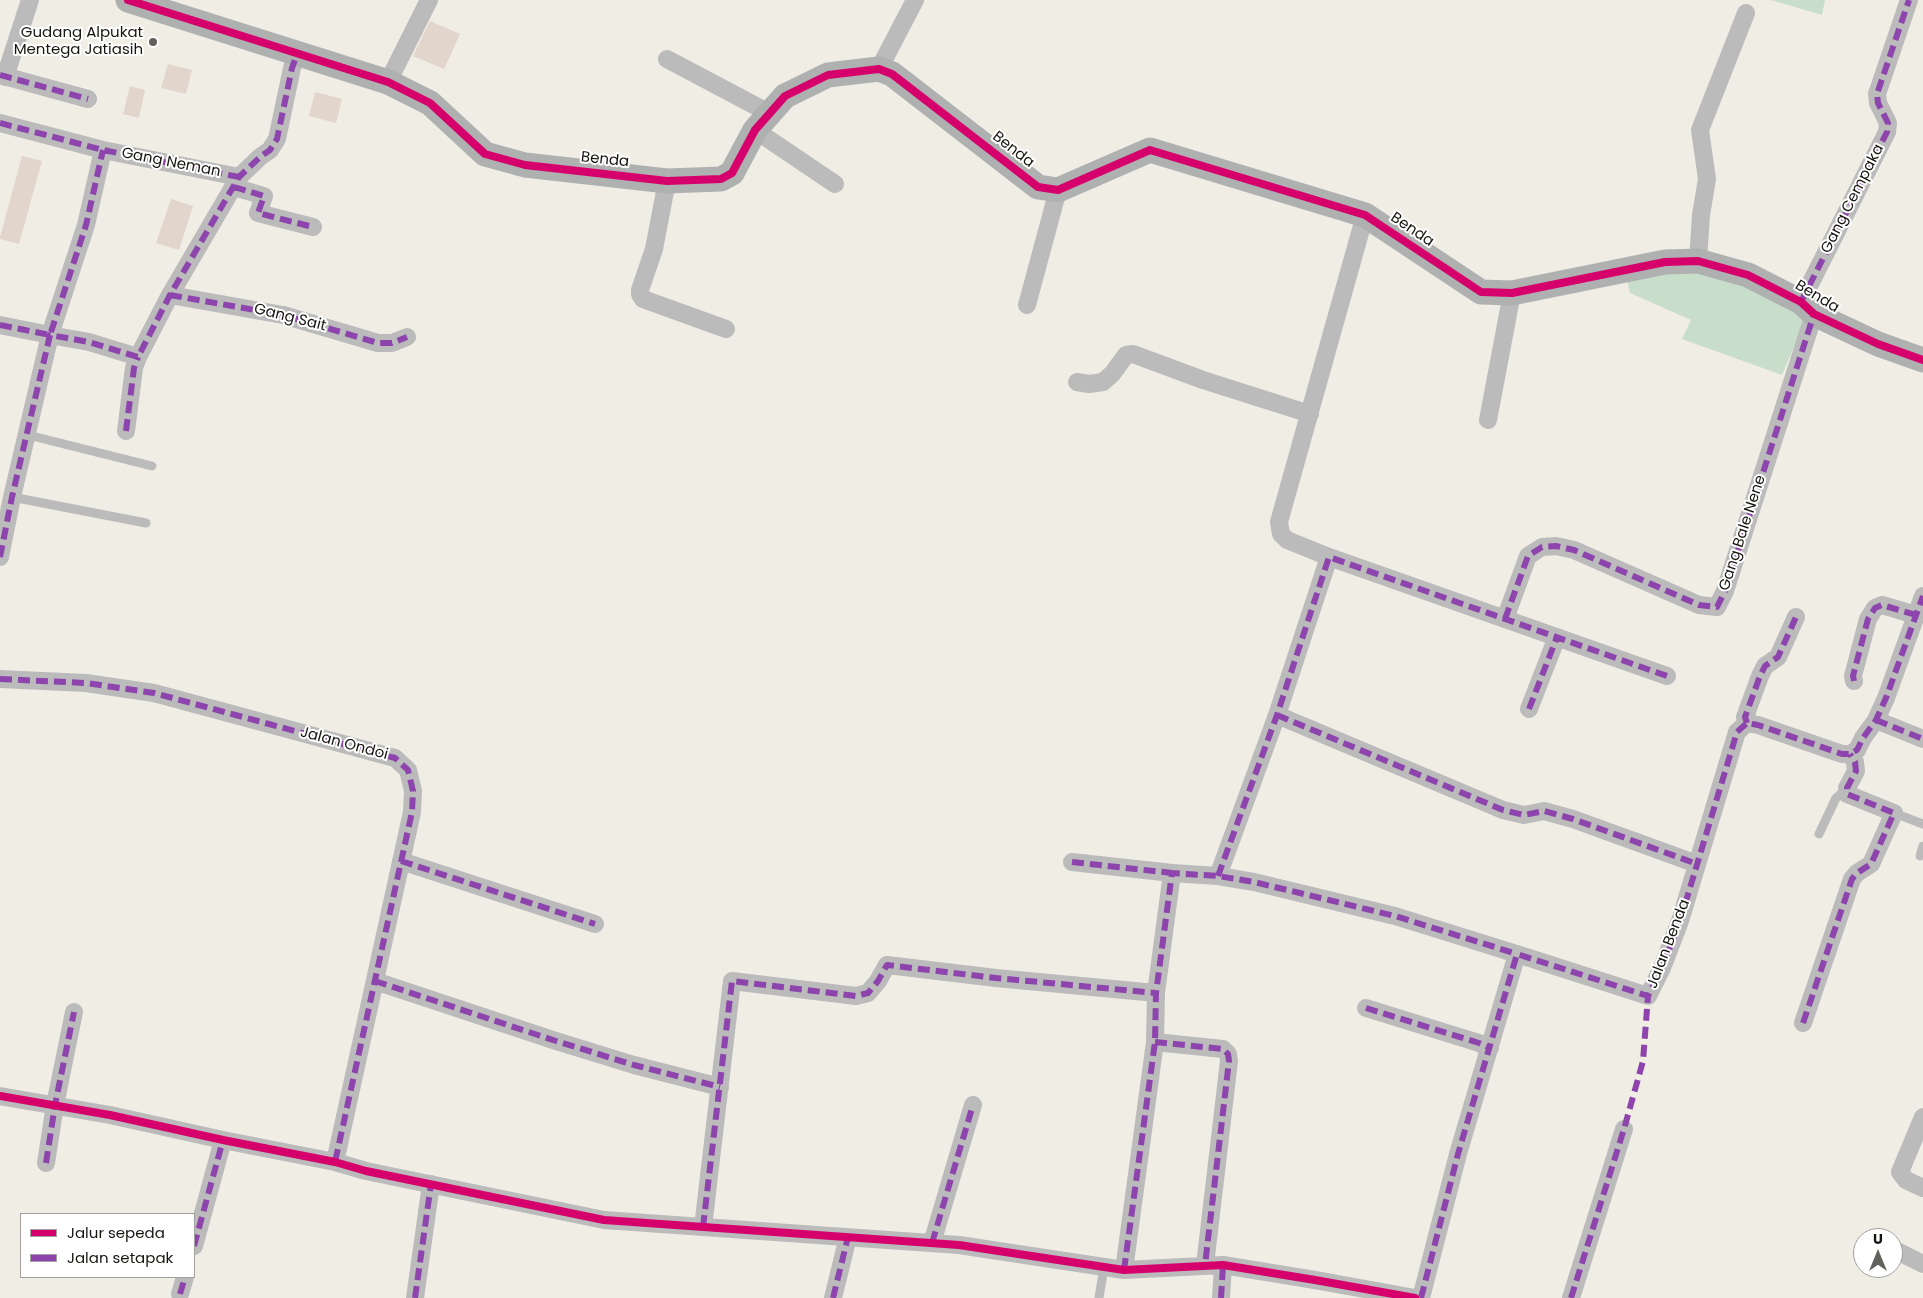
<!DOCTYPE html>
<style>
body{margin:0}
#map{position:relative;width:1923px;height:1298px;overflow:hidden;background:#f0ede5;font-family:Poppins,sans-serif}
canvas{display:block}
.legend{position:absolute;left:20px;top:1213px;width:175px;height:65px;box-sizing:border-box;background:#fff;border:1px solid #a2a19f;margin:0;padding:6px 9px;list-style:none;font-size:15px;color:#171510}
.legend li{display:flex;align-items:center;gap:10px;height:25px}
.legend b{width:25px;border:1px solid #a2a19f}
.north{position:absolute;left:1853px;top:1228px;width:50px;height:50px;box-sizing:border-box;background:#fff;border:1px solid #a2a19f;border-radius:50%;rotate:0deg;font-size:14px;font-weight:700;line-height:20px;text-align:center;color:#171510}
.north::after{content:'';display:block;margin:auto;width:18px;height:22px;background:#63615b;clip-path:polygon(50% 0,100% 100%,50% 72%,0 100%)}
</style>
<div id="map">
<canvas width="1923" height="1298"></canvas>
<ul class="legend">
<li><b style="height:6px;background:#d6006c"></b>Jalur sepeda</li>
<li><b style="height:6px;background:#8e44ad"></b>Jalan setapak</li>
</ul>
<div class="north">U</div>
</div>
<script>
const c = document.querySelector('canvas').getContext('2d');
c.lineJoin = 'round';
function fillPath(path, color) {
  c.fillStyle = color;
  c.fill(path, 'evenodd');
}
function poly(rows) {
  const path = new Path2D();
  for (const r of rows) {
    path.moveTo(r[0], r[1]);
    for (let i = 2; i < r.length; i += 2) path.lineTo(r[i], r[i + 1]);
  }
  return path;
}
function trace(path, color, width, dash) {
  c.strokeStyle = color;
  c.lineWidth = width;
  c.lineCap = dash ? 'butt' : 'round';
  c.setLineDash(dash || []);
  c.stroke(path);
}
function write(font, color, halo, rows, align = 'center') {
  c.font = font + ' Poppins,sans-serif';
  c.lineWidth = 4;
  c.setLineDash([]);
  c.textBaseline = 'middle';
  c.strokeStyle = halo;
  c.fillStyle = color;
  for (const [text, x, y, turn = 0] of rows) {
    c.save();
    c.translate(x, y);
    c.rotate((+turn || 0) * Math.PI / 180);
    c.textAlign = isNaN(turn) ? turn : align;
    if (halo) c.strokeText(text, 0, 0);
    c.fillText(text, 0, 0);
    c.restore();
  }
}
const green = poly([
 [1771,0,1825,0,1822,15],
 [1679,266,1741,280,1806,318,1782,375,1682,339,1691,320,1630,293,1626,276]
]);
const building = poly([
 [430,21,460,34,444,69,413,56],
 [168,64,192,70,186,94,161,88],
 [130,86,145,90,139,118,123,114],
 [315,92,342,99,336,123,309,116],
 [22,156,42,161,19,244,0,239,0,237],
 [171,199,193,206,179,250,156,243]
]);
const lane = poly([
 [28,435,152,466],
 [12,497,146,523],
 [1894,813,1923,824],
 [1819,834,1836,798,1846,789],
 [1920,856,1923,846],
 [1099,1298,1104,1267]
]);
const street = poly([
 [667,59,769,113],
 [879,69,915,0],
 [0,75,88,99],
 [5,77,30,0],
 [388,82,429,0],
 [0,123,103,150,239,177],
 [755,130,835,184],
 [667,181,654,249,640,290,640,294,643,299,726,329],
 [234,187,264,196,258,213,313,227],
 [1698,261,1701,215,1707,179,1700,130,1746,13],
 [170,295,283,315,378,343,392,343,407,337],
 [1801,302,1887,132,1888,123,1878,103,1877,94,1909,0],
 [1027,305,1058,190],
 [0,325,50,335,86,225,103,150],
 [1077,382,1089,384,1103,382,1112,374,1126,355,1133,354,1203,380,1310,414],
 [1488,420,1512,293],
 [126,431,134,368,138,357],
 [0,557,12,497,50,335,89,342,138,357,170,295,239,177,260,157,270,150,277,139,292,68,297,54],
 [1329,557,1287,540,1281,534,1279,522,1365,215],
 [1505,619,1528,556,1542,547,1556,546,1574,550,1699,605,1717,607,1725,591,1814,314],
 [0,679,86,683,154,693,395,758,408,770,413,791,412,812,335,1162],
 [1854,681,1853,676,1868,619,1875,608,1882,605,1916,615],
 [1529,709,1557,637],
 [1277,715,1503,810,1524,815,1544,811,1573,819,1697,864],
 [1876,720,1923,739],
 [1747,723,1745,717,1760,676,1765,666,1778,657,1796,617],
 [401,861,595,924],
 [1072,862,1172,873],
 [1218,876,1277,715,1329,557,1667,676],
 [375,981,556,1041,634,1065,720,1087],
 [1366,1008,1479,1043,1490,1048],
 [1803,1023,1852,879,1857,873,1871,864,1894,813,1847,794,1847,788,1856,771,1855,762,1850,754],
 [1155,1042,1223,1049,1228,1054,1229,1061,1205,1265],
 [0,1096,110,1115,223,1140,335,1162,366,1171,604,1220,959,1245,1124,1270,1223,1265,1315,1280,1415,1298],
 [1923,1117,1900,1172,1906,1180,1923,1188],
 [46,1163,55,1105,74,1012],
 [703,1227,732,981,856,996,868,993,878,981,887,965,996,978,1156,993],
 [932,1243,973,1105],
 [194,1246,223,1140],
 [1893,1249,1923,1264],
 [1124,1270,1155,1042,1156,993,1172,873,1218,876,1254,882,1395,916,1517,954],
 [180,1294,185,1277],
 [415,1298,431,1184],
 [833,1298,848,1237],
 [1221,1298,1223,1265],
 [1421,1298,1458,1154,1517,954,1648,996,1662,968,1680,921,1737,732,1747,723,1758,725,1842,754,1850,754,1857,750,1863,738,1876,720,1886,698,1923,596],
 [1571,1298,1624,1129]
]);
const secondary = poly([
 [128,0,388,82,430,103,485,154,525,165,667,181,721,179,732,173,755,130,785,96,828,75,879,69,892,74,1038,187,1058,190,1150,150,1365,215,1481,292,1512,293,1665,262,1698,261,1748,275,1801,302,1814,314,1878,344,1923,360]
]);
const quiet = poly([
 [0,75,88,99],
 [0,123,103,150,239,177],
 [234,187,264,196,258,213,313,227],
 [170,295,283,315,378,343,392,343,407,337],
 [1801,302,1887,132,1888,123,1878,103,1877,94,1909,0],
 [0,325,50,335,86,225,103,150],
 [126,431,134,368,138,357],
 [0,557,12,497,50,335,89,342,138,357,170,295,239,177,260,157,270,150,277,139,292,68,297,54],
 [1505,619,1528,556,1542,547,1556,546,1574,550,1699,605,1717,607,1725,591,1814,314],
 [0,679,86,683,154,693,395,758,408,770,413,791,412,812,335,1162],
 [1854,681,1853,676,1868,619,1875,608,1882,605,1916,615],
 [1529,709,1557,637],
 [1277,715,1503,810,1524,815,1544,811,1573,819,1697,864],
 [1876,720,1923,739],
 [1747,723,1745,717,1760,676,1765,666,1778,657,1796,617],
 [401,861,595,924],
 [1072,862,1172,873],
 [1218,876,1277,715,1329,557,1667,676],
 [375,981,556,1041,634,1065,720,1087],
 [1366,1008,1479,1043,1490,1048],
 [1803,1023,1852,879,1857,873,1871,864,1894,813,1847,794,1847,788,1856,771,1855,762,1850,754],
 [1155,1042,1223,1049,1228,1054,1229,1061,1205,1265],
 [46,1163,55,1105,74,1012],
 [703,1227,732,981,856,996,868,993,878,981,887,965,996,978,1156,993],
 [932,1243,973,1105],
 [194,1246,223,1140],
 [1124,1270,1155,1042,1156,993,1172,873,1218,876,1254,882,1395,916,1517,954],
 [180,1294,185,1277],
 [415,1298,431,1184],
 [833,1298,848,1237],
 [1221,1298,1223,1265],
 [1421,1298,1458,1154,1517,954,1648,996,1662,968,1680,921,1737,732,1747,723,1758,725,1842,754,1850,754,1857,750,1863,738,1876,720,1886,698,1923,596],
 [1571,1298,1624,1129,1643,1061,1648,996]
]);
const cycleway = poly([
 [128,0,388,82,430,103,485,154,525,165,667,181,721,179,732,173,755,130,785,96,828,75,879,69,892,74,1038,187,1058,190,1150,150,1365,215,1481,292,1512,293,1665,262,1698,261,1748,275,1801,302,1814,314,1878,344,1923,360],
 [0,1096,110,1115,223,1140,335,1162,366,1171,604,1220,959,1245,1124,1270,1223,1265,1315,1280,1415,1298]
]);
const markers = [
 [153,42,5,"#63615b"]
];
const poiNames = [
 ["Gudang Alpukat",143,33],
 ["Mentega Jatiasih",143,50]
];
const streetNames = [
 ["Benda",1013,150,38],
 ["Benda",605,160,6],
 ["Gang Neman",171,163,11],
 ["Gang Cempaka",1853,199,-63],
 ["Benda",1412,230,34],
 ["Benda",1817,297,31],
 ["Gang Sait",290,318,14],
 ["Gang Bale Nene",1743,533,-72],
 ["Jalan Ondoi",344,744,15],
 ["Jalan Benda",1669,944,-69]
];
fillPath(green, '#c8decb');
fillPath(building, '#e1d5cc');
trace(lane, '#babbba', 9);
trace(street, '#babbba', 18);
trace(secondary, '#afb1b1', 25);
trace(quiet, '#8e44ad', 6, [12, 6]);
trace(cycleway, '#d6006c', 8);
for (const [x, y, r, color] of markers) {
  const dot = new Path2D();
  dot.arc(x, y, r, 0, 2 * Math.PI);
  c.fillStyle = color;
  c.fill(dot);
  trace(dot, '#fff', 2);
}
write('15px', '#171510', '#fff', poiNames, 'right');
write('15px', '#171510', '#fff', streetNames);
</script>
